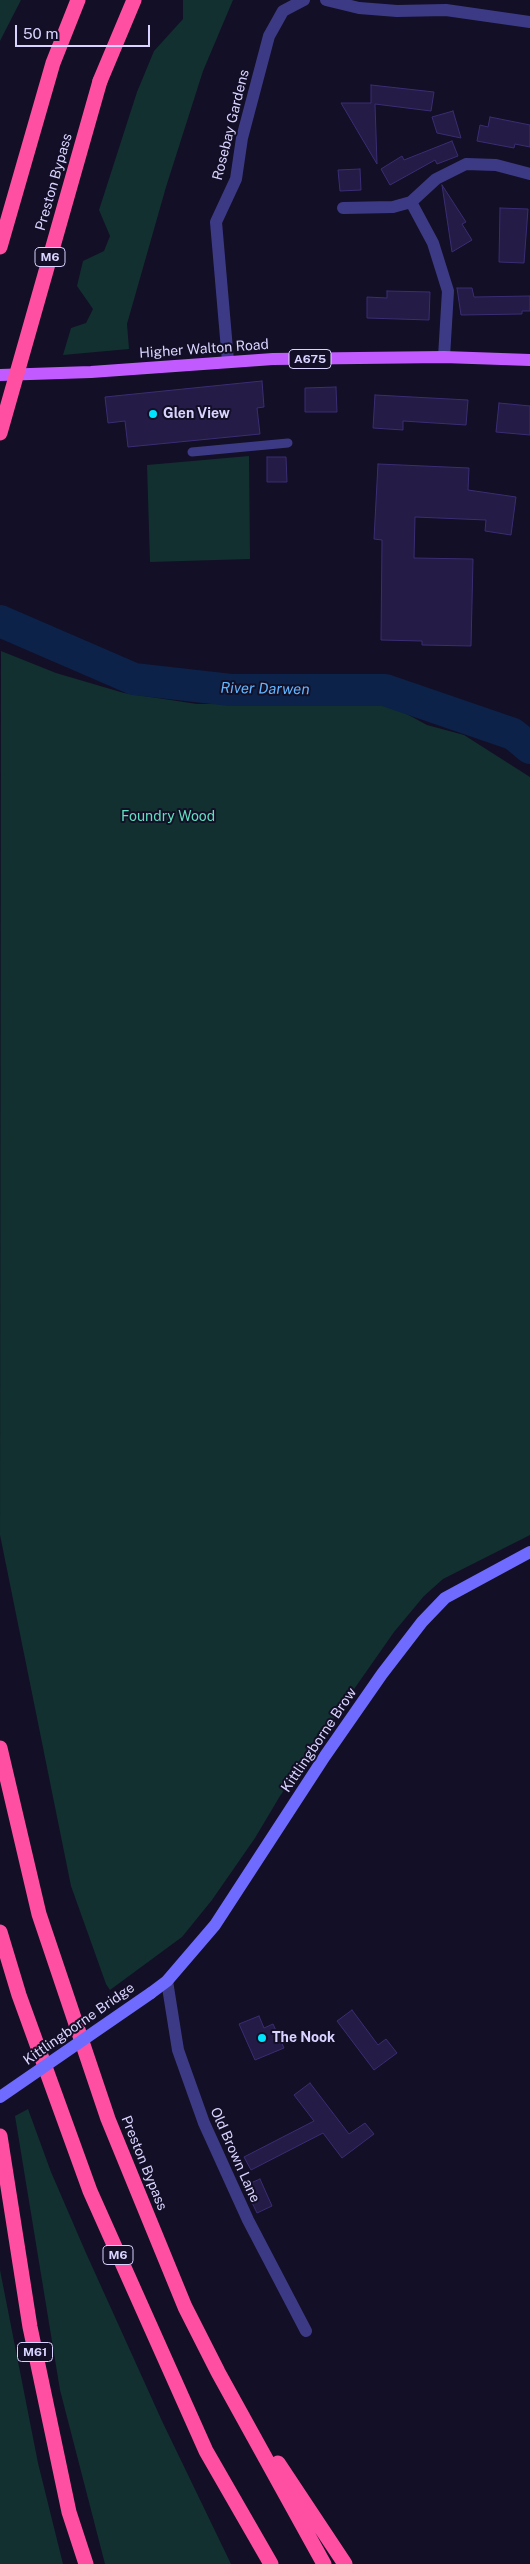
<!DOCTYPE html>
<style>
body{margin:0}
#map{position:relative;width:530px;height:2564px;overflow:hidden;background:#130f26;font-family:"Public Sans",sans-serif}
canvas{display:block}
.scale{position:absolute;left:15px;top:25px;width:135px;height:22px;box-sizing:border-box;border:2px solid #d9d4ff;border-top:0;padding-left:6px;font-size:15px;line-height:18px;white-space:nowrap;color:#d9d4ff;-webkit-text-stroke:4px #130f26;paint-order:stroke}
</style>
<div id="map">
<canvas width="530" height="2564"></canvas>
<div class="scale">50 m</div>
</div>
<script>
const c = document.querySelector('canvas').getContext('2d');
c.lineJoin = 'round';
function fillPath(path, color) {
  c.fillStyle = color;
  c.fill(path, 'evenodd');
}
function poly(rows) {
  const path = new Path2D();
  for (const r of rows) {
    path.moveTo(r[0], r[1]);
    for (let i = 2; i < r.length; i += 2) path.lineTo(r[i], r[i + 1]);
  }
  return path;
}
function trace(path, color, width, dash) {
  c.strokeStyle = color;
  c.lineWidth = width;
  c.lineCap = dash ? 'butt' : 'round';
  c.setLineDash(dash || []);
  c.stroke(path);
}
function write(font, color, halo, rows, align = 'center') {
  c.font = font + ' "Public Sans",sans-serif';
  c.lineWidth = 4;
  c.setLineDash([]);
  c.textBaseline = 'middle';
  c.strokeStyle = halo;
  c.fillStyle = color;
  for (const [text, x, y, turn = 0] of rows) {
    c.save();
    c.translate(x, y);
    c.rotate((+turn || 0) * Math.PI / 180);
    c.textAlign = isNaN(turn) ? turn : align;
    if (halo) c.strokeText(text, 0, 0);
    c.fillText(text, 0, 0);
    c.restore();
  }
}
const green = poly([
 [0,0,21,0,0,41],
 [183,0,233,0,203,71,166,187,127,324,129,349,63,355,71,328,86,323,93,309,77,286,83,261,104,251,110,236,99,210,137,92,154,51,183,19],
 [249,456,250,559,150,562,147,465],
 [1,651,56,673,124,693,197,704,388,704,427,725,464,735,530,777,530,1535,443,1579,424,1596,394,1632,359,1682,280,1796,255,1838,212,1900,182,1937,110,1990,106,1984,71,1886,0,1535],
 [28,2109,51,2172,86,2253,162,2421,231,2564,105,2564,60,2390,15,2116],
 [0,2270,38,2463,63,2564,0,2564]
]);
const river = poly([
 [0,621,134,679,231,690,385,690,513,734,530,748]
]);
const building = poly([
 [371,85,434,92,431,111,375,104,377,164,341,103,371,103,371,85],
 [453,111,461,138,437,133,432,117,453,111],
 [490,117,530,125,530,147,515,144,514,148,477,141,480,125,488,127,490,117],
 [452,141,458,156,437,164,435,160,390,185,381,169,402,156,404,160,452,141],
 [360,169,361,190,340,191,338,170,360,169],
 [442,185,466,222,462,224,472,240,452,252,442,185],
 [500,208,528,209,524,263,499,262,500,208],
 [457,288,472,288,474,297,530,296,530,311,522,311,522,314,461,315,457,288],
 [387,291,430,292,429,320,367,318,367,297,387,298,387,291],
 [262,381,264,407,257,408,260,434,128,447,125,421,108,423,105,397,262,381],
 [336,387,337,412,305,412,305,388,336,387],
 [375,395,468,400,466,425,403,421,403,430,373,428,375,395],
 [499,403,530,406,530,435,496,432,499,403],
 [267,457,286,457,287,482,267,482,267,457],
 [378,464,469,468,468,490,516,497,511,535,485,531,486,520,415,517,414,558,473,559,471,646,422,645,422,641,381,640,382,540,374,539,378,464],
 [352,2010,378,2045,386,2039,397,2053,374,2070,337,2021,352,2010],
 [259,2016,264,2028,273,2024,284,2048,255,2060,239,2024,259,2016],
 [310,2083,349,2134,365,2123,374,2134,342,2158,323,2133,251,2170,244,2157,314,2121,294,2095,310,2083],
 [260,2179,272,2206,257,2213,244,2186,260,2179]
]);
const lane = poly([
 [192,452,288,443]
]);
const street = poly([
 [326,0,359,8,397,11,446,10,530,22],
 [343,208,393,207,411,202],
 [444,357,448,291,433,243,411,202,436,179,466,164,496,165,530,174],
 [228,361,216,222,236,179,242,138,269,36,283,11,304,0],
 [167,1981,178,2050,204,2123,248,2220,306,2331]
]);
const secondary = poly([
 [151,1993,167,1981,215,1925,325,1756,382,1674,422,1622,445,1598,530,1552]
]);
const primary = poly([
 [0,375,91,372,273,359,444,357,530,360]
]);
const highway = poly([
 [100,81,134,0],
 [0,247,53,63,78,0],
 [0,1748,39,1914,108,2119,185,2307,218,2372,324,2564],
 [0,1932,19,1995,90,2191,206,2451,271,2564],
 [0,2136,30,2327,69,2512,86,2564],
 [278,2463,345,2564]
]);
const secondaryBridge = poly([
 [0,2097,151,1993]
]);
const highwayBridge = poly([
 [0,433,100,81]
]);
const markers = [
 [153,414,5,"#00e5ff"],
 [262,2038,5,"#00e5ff"]
];
const shields = [
 [50,257,30],
 [310,359,42],
 [118,2255,30],
 [35,2352,35]
];
const shieldNames = [
 ["M6",50,257],
 ["A675",310,359],
 ["M6",118,2255],
 ["M61",35,2352]
];
const streetNames = [
 ["Rosebay Gardens",231,125,-76],
 ["Preston Bypass",54,182,-74],
 ["Higher Walton Road",204,349,-4],
 ["Kittlingborne Brow",319,1740,-56],
 ["Kittlingborne Bridge",79,2024,-35],
 ["Old Brown Lane",235,2155,66],
 ["Preston Bypass",144,2163,68]
];
const poiNames = [
 ["Glen View",163,414],
 ["The Nook",272,2038]
];
const parkNames = [
 ["Foundry Wood",168,817]
];
const waterNames = [
 ["River Darwen",265,689,1]
];
fillPath(green, '#12302f');
trace(river, '#0c2248', 32);
fillPath(building, '#241b47');
trace(building, '#3b2d73', 1);
trace(lane, '#3d3a85', 9);
trace(street, '#3d3a85', 12);
trace(secondary, '#6f6bff', 12);
trace(primary, '#c25bff', 12);
trace(highway, '#ff4fa3', 15);
trace(secondaryBridge, '#6f6bff', 12);
trace(highwayBridge, '#ff4fa3', 15);
for (const [x, y, r, color] of markers) {
  const dot = new Path2D();
  dot.arc(x, y, r, 0, 2 * Math.PI);
  c.fillStyle = color;
  c.fill(dot);
  trace(dot, '#130f26', 2);
}
for (const [x, y, w] of shields) {
  const box = new Path2D();
  box.roundRect(x - w / 2, y - 9.5, w, 19, 4);
  c.fillStyle = '#130f26';
  c.fill(box);
  trace(box, '#d9d4ff', 1);
}
write('bold 12px', '#d9d4ff', null, shieldNames);
write('14px', '#d9d4ff', '#130f26', streetNames);
write('bold 14px', '#d9d4ff', '#130f26', poiNames, 'left');
write('14px', '#5fe0c0', '#130f26', parkNames);
write('italic 15px', '#62b6ff', '#130f26', waterNames);
</script>
